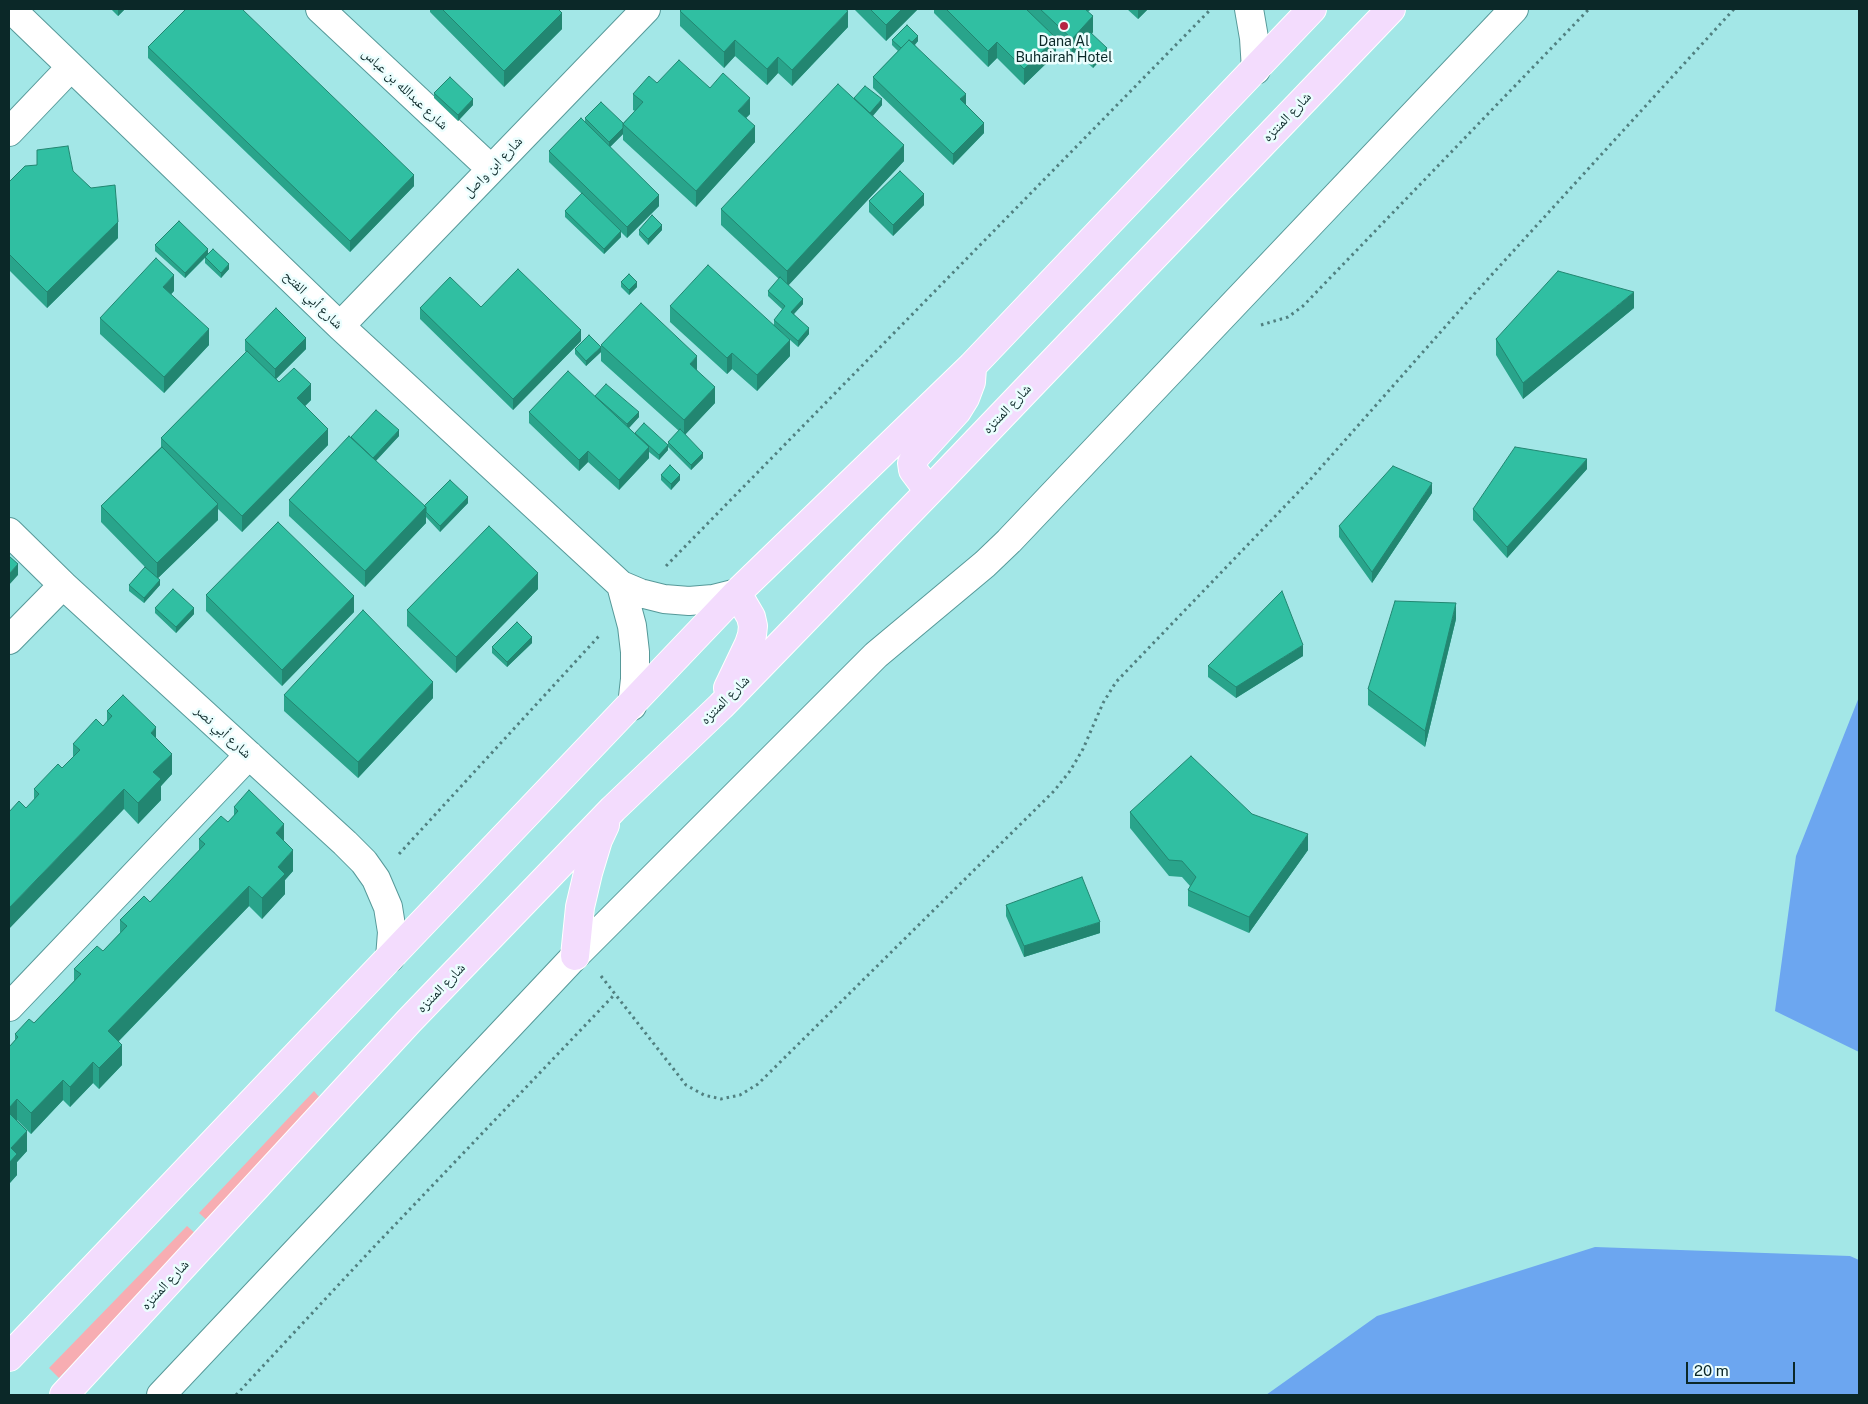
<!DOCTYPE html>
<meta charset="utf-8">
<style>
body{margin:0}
#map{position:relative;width:1868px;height:1404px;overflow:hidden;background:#a3e7e7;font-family:"Public Sans",sans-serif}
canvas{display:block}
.frame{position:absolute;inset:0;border:10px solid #0b2828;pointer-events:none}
.scale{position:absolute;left:1686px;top:1362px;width:109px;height:22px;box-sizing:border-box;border:2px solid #0b2828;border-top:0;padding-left:6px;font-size:15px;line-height:18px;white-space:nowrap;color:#0b2828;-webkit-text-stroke:4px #ebfefe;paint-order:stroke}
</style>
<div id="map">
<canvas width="1868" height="1404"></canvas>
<div class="frame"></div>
<div class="scale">20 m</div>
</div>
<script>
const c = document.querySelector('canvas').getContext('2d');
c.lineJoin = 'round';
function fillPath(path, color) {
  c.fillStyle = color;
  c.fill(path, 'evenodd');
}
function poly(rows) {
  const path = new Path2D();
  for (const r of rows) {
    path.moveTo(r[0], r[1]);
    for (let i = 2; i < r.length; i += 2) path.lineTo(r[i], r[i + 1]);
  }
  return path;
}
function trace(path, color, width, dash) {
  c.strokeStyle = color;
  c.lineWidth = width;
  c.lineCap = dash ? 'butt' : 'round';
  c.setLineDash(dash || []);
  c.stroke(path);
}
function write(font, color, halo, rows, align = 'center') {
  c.font = font + ' "Public Sans","Noto Naskh Arabic",sans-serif';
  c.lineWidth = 5;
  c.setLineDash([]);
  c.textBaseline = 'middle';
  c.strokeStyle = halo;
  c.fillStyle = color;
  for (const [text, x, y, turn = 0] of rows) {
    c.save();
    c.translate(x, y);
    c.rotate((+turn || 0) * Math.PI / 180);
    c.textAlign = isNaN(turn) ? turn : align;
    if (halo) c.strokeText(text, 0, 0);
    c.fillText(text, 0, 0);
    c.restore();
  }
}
const green = poly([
 [314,1091,320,1098,210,1223,199,1213],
 [187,1226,197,1235,59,1378,49,1368]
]);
const water = poly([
 [1859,697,1859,1052,1775,1011,1796,856],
 [1595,1247,1850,1256,1859,1260,1859,1395,1266,1395,1377,1316]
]);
const path = poly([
 [1261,325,1288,317,1303,306,1589,9],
 [666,566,1211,9],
 [399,854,599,636],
 [601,976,686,1085,704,1095,721,1099,740,1095,758,1084,1054,791,1070,771,1083,749,1103,703,1116,682,1309,481,1476,292,1734,9],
 [236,1395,370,1251,615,994]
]);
const minor = poly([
 [11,9,340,326,621,585,640,593,664,599,689,601,713,599,737,593],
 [320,9,491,169],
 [1249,9,1254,38,1256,70],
 [9,132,71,67],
 [340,326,646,9],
 [9,532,63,585,345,843,364,862,376,879,388,907,392,932,390,958],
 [621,585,632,626,635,652,635,679,632,706],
 [9,640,63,585],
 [9,1007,249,755],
 [161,1395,575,956,876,655,985,564,1009,541,1514,9]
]);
const major = poly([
 [937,483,930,484,922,482,913,470,912,463,916,456,957,411,965,398,971,382,972,368],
 [728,688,749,644,752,635,753,626,751,617,737,593],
 [575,956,580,907,588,873,598,840,605,825],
 [9,1357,737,593,972,366,1312,9],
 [64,1395,409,1021,613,809,721,706,937,483,1391,9]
]);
const wall = poly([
 [111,9,125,9,118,16],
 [430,9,558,9,562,29,504,87,430,12],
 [854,9,918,9,886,41],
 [934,9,1091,9,1088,12,1093,32,1092,34,1107,53,1093,68,1076,52,1076,51,1072,55,1056,39,1056,54,1024,85,997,58,988,67,934,13],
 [1127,9,1148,9,1138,19],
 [680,11,848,27,792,86,778,73,767,85,735,56,724,68,680,26],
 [892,40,918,41,915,45,965,105,984,133,953,165,873,88,873,77,898,51,892,45],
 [148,47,414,186,350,252,148,58],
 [657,83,710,88,750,114,746,118,755,142,696,207,623,140,623,134,610,147,659,206,627,238,621,232,621,237,604,254,565,217,565,211,582,194,549,162,549,151,585,122,585,118,623,123,635,111,633,110,633,94],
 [434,93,473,105,458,121,434,98],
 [854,98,882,105,873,116,904,161,788,285,803,304,794,314,809,334,798,347,781,332,790,356,757,391,732,369,727,374,670,322,670,306,774,325,774,320,783,310,768,296,768,291,779,279,721,225,721,209],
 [9,182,118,238,47,308,9,270],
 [869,201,924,205,893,236,869,212],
 [639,230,662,230,648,245,639,235],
 [155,245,208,254,229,269,221,278,205,263,205,258,185,278,155,251],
 [621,282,637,287,629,295,621,287],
 [174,291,171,294,209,345,164,393,100,334,100,318],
 [481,307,581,341,513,410,420,319,420,308],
 [1634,308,1523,399,1496,355,1496,339],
 [245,340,306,349,276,379,279,382,311,400,305,406,328,445,242,532,218,509,218,520,158,578,160,585,144,603,129,591,129,585,145,567,101,522,101,506,161,447,161,438,246,352,245,351],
 [601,345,697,370,715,403,685,434,703,458,691,470,668,447,668,442,679,431,601,361],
 [575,349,601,352,586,366,575,354],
 [595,396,639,417,629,428,635,434,668,450,659,460,649,452,649,458,619,490,588,462,579,471,529,423,529,412],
 [399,436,376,461,424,506,468,503,440,532,426,517,426,523,365,587,289,516,289,500,351,437],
 [1587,469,1507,558,1473,520,1473,509],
 [661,475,680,480,671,490,661,480],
 [1432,493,1372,583,1339,537,1339,526],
 [538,589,456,673,407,626,407,610],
 [206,595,354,612,282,686,206,611],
 [155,608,194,614,176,633,155,613],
 [1456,619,1425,747,1368,705,1368,689],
 [532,643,507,667,492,653,492,647],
 [1303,656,1236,698,1208,677,1208,666],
 [284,695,433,698,358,778,284,711],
 [107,711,156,739,172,774,161,786,161,800,138,824,124,809,26,808,34,800,34,789,62,768,73,757,73,744,103,726,107,721],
 [234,807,284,841,293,871,285,880,285,894,262,919,249,906,119,1041,122,1065,99,1089,93,1083,70,1107,63,1100,31,1134,17,1120,27,1151,17,1162,17,1175,9,1184,9,1047,15,1040,15,1034,34,1023,74,981,74,969,103,951,120,933,120,920,150,902,199,851,199,839,228,822,234,816],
 [1130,812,1252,814,1308,850,1249,933,1188,906,1188,890,1190,886,1182,877,1169,876,1130,828],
 [1006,905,1100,933,1024,957,1006,916]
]);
const shadedWall = poly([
 [118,9,125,9,118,16],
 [902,9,918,9,886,41,886,25],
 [1138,9,1148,9,1138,19],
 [848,11,848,27,792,86,792,70],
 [562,13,562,29,504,87,504,71],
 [1093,16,1093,32,1078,49,1076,47,1076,51,1072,55,1072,39],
 [918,36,918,41,904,56,904,51],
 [1056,38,1056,54,1024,85,1024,69],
 [735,40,735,56,724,68,724,52],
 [997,42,997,58,988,67,988,51],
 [1107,48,1107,53,1093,68,1093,62],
 [778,57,778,73,767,85,767,69],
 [966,94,966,105,960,99],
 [750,98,750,114,738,126,738,111],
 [473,99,473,105,458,121,458,115],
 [882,99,882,105,869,120,869,114],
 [984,123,984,133,953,165,953,154],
 [755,126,755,142,696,207,696,191],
 [623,128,623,134,609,148,609,142],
 [904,145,904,161,787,287,787,271],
 [414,175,414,186,350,252,350,241],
 [924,194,924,205,893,236,893,225],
 [659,195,659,206,627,238,627,227],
 [118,222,118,238,47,308,47,292],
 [662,225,662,230,648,245,648,239],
 [621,231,621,237,604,254,604,249],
 [208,249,208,254,185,278,185,273],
 [229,264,229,269,221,278,221,273],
 [174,275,174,291,163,303,163,287],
 [637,282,637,287,629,295,629,290],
 [1634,292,1634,308,1523,399,1523,383],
 [803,299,803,304,791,317,791,312],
 [809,328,809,334,798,347,798,341],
 [209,329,209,345,164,393,164,377],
 [581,330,581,341,513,410,513,399],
 [306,338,306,349,275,380,275,369],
 [790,340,790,356,757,391,757,375],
 [601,347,601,352,586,366,586,361],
 [732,353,732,369,727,374,727,358],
 [697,356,697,372,690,364],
 [311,384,311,400,297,414,297,398],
 [715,387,715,403,684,436,684,420],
 [639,412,639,417,627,430,627,424],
 [328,429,328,445,242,532,242,516],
 [399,430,399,436,368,469,368,464],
 [668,445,668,450,659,460,659,455],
 [649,447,649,458,619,490,619,480],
 [588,451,588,462,579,471,579,460],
 [703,453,703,458,691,470,691,465],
 [1587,459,1587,469,1507,558,1507,547],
 [680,475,680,480,671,490,671,484],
 [1432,483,1432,493,1372,583,1372,572],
 [468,497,468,503,440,532,440,526],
 [218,504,218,520,157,579,157,563],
 [426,507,426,523,365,587,365,571],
 [18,564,18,575,9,585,9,574],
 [538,573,538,589,456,673,456,657],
 [160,580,160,585,144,603,144,598],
 [354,596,354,612,282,686,282,670],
 [1456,603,1456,619,1425,747,1425,731],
 [194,608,194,614,176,633,176,627],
 [532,637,532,643,507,667,507,662],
 [1303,645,1303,656,1236,698,1236,687],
 [433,682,433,698,358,778,358,762],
 [156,727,156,748,151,733],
 [172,754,172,774,161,786,161,800,138,824,138,803,153,772],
 [124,789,124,809,9,929,9,908],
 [284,824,284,845,276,833],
 [1308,834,1308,850,1249,933,1249,917],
 [293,850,293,871,285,880,285,894,262,919,262,898,278,867],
 [249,886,249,906,108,1052,108,1031],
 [1100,922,1100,933,1024,957,1024,946],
 [122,1045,122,1065,99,1089,99,1068],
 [93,1062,93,1083,70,1107,70,1087],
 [63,1080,63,1100,31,1134,31,1113],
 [17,1099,17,1120,9,1128,9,1108],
 [27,1131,27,1151,17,1162,17,1175,9,1184,9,1163,11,1148]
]);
const building = poly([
 [186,9,242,9,414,175,350,241,148,47,186,9],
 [442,9,558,9,562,13,504,71,442,9],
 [682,9,845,9,848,11,792,70,778,57,767,69,735,40,724,52,680,11,682,9],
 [870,9,902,9,886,25,870,9],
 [946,9,1026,9,1056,38,1024,69,997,42,988,51,946,9],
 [1040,9,1085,9,1093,16,1072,39,1040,9],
 [907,25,918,36,912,42,909,40,901,48,892,40,907,25],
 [1090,32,1107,48,1093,62,1076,47,1090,32],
 [909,40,966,94,960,99,984,123,953,154,873,77,909,40],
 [679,60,710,88,723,73,750,98,738,111,755,126,696,191,623,124,643,102,633,94,649,76,657,83,679,60],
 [450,77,473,99,458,115,434,93,450,77],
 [838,84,904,145,787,271,721,209,838,84],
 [865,86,882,99,870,113,854,98,865,86],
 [601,102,623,123,623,128,609,142,585,118,601,102],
 [581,118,659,195,627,227,549,151,581,118],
 [68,146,73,171,91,188,115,185,118,222,47,292,9,254,9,182,25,166,37,165,37,150,68,146],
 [900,171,924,194,893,225,869,201,900,171],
 [582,193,621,231,604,249,565,211,582,193],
 [652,215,662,225,648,239,639,230,652,215],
 [179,221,208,249,185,273,155,245,179,221],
 [213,249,229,264,221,273,205,257,213,249],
 [156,258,174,275,163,287,209,329,164,377,100,318,156,258],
 [708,265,790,340,757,375,732,353,727,358,670,306,708,265],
 [518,269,581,330,513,399,420,308,450,277,481,307,518,269],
 [1558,271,1634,292,1523,383,1496,339,1558,271],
 [629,274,637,282,629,290,621,282,629,274],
 [780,277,803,299,791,312,809,328,798,341,774,320,785,306,768,291,780,277],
 [641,303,697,356,690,364,715,387,684,420,601,345,641,303],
 [276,308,306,338,275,369,245,340,276,308],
 [589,335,601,347,586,361,575,349,589,335],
 [247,351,279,382,294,368,311,384,297,398,328,429,242,516,161,438,247,351],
 [568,371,649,447,619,480,588,451,579,460,529,412,568,371],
 [606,384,639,412,627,424,595,396,606,384],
 [376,410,399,430,373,458,351,437,376,410],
 [644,423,668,445,659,455,635,433,644,423],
 [680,429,703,453,691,465,668,442,680,429],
 [349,436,426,507,365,571,289,500,349,436],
 [162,447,218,504,157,563,101,506,162,447],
 [1515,447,1587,459,1507,547,1473,509,1515,447],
 [670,465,680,475,671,484,661,475,670,465],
 [1393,466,1432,483,1372,572,1339,526,1393,466],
 [450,480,468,497,440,526,426,512,426,507,424,506,450,480],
 [278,522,354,596,282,670,206,595,278,522],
 [489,526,538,573,456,657,407,610,489,526],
 [9,556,18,564,9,574,9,556],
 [145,567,160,580,144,598,129,585,145,567],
 [173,589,194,608,176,627,155,608,173,589],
 [1282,591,1303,645,1236,687,1208,666,1282,591],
 [1395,601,1456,603,1425,731,1368,689,1395,601],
 [363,610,433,682,358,762,284,695,363,610],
 [517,622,532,637,507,662,492,647,517,622],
 [123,695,156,727,151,733,172,754,153,772,161,779,138,803,124,789,9,908,9,812,19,801,26,808,39,794,34,789,58,764,62,768,80,750,73,744,96,719,103,726,112,716,107,711,123,695],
 [1191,756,1252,814,1308,834,1249,917,1188,890,1196,877,1182,861,1169,860,1130,812,1191,756],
 [249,790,284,824,276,833,293,850,278,867,285,874,262,898,249,886,108,1031,122,1045,99,1068,93,1062,70,1087,63,1080,31,1113,17,1099,9,1108,9,1047,18,1037,15,1034,29,1019,34,1023,81,974,74,969,97,946,103,951,127,926,120,920,144,896,150,902,205,844,199,839,221,816,228,822,238,811,234,807,249,790],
 [1082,877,1100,922,1024,946,1006,905,1082,877],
 [9,1113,27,1131,11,1148,17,1154,9,1163,9,1113]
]);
const markers = [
 [1064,26,5,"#b62443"]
];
const poiNames = [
 ["Dana Al",1064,42],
 ["Buhairah Hotel",1064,58]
];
const streetNames = [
 ["شارع عبدالله بن عباس",405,89,43],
 ["شارع المنتزه",1287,117,-46],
 ["شارع ابن واصل",493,167,-46],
 ["شارع أبي الفتح",313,300,44],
 ["شارع المنتزه",1007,409,-46],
 ["شارع المنتزه",725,700,-45],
 ["شارع أبي نصر",223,732,42],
 ["شارع المنتزه",441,988,-46],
 ["شارع المنتزه",165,1285,-47]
];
fillPath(green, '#f7adb2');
fillPath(water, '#6ca6f0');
trace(minor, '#569999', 30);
trace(major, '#fff', 30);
trace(path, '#518080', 3, [2.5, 4]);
trace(minor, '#fff', 28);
trace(major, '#f3dcfd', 28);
fillPath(wall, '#29a48b');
fillPath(shadedWall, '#228671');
fillPath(building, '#30bfa2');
trace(building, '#228671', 1);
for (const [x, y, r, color] of markers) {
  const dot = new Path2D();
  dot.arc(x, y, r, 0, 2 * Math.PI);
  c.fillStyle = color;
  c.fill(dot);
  trace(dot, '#ebfefe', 2);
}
write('14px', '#0b2828', '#ebfefe', poiNames);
write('14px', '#0b2828', '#ebfefe', streetNames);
</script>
